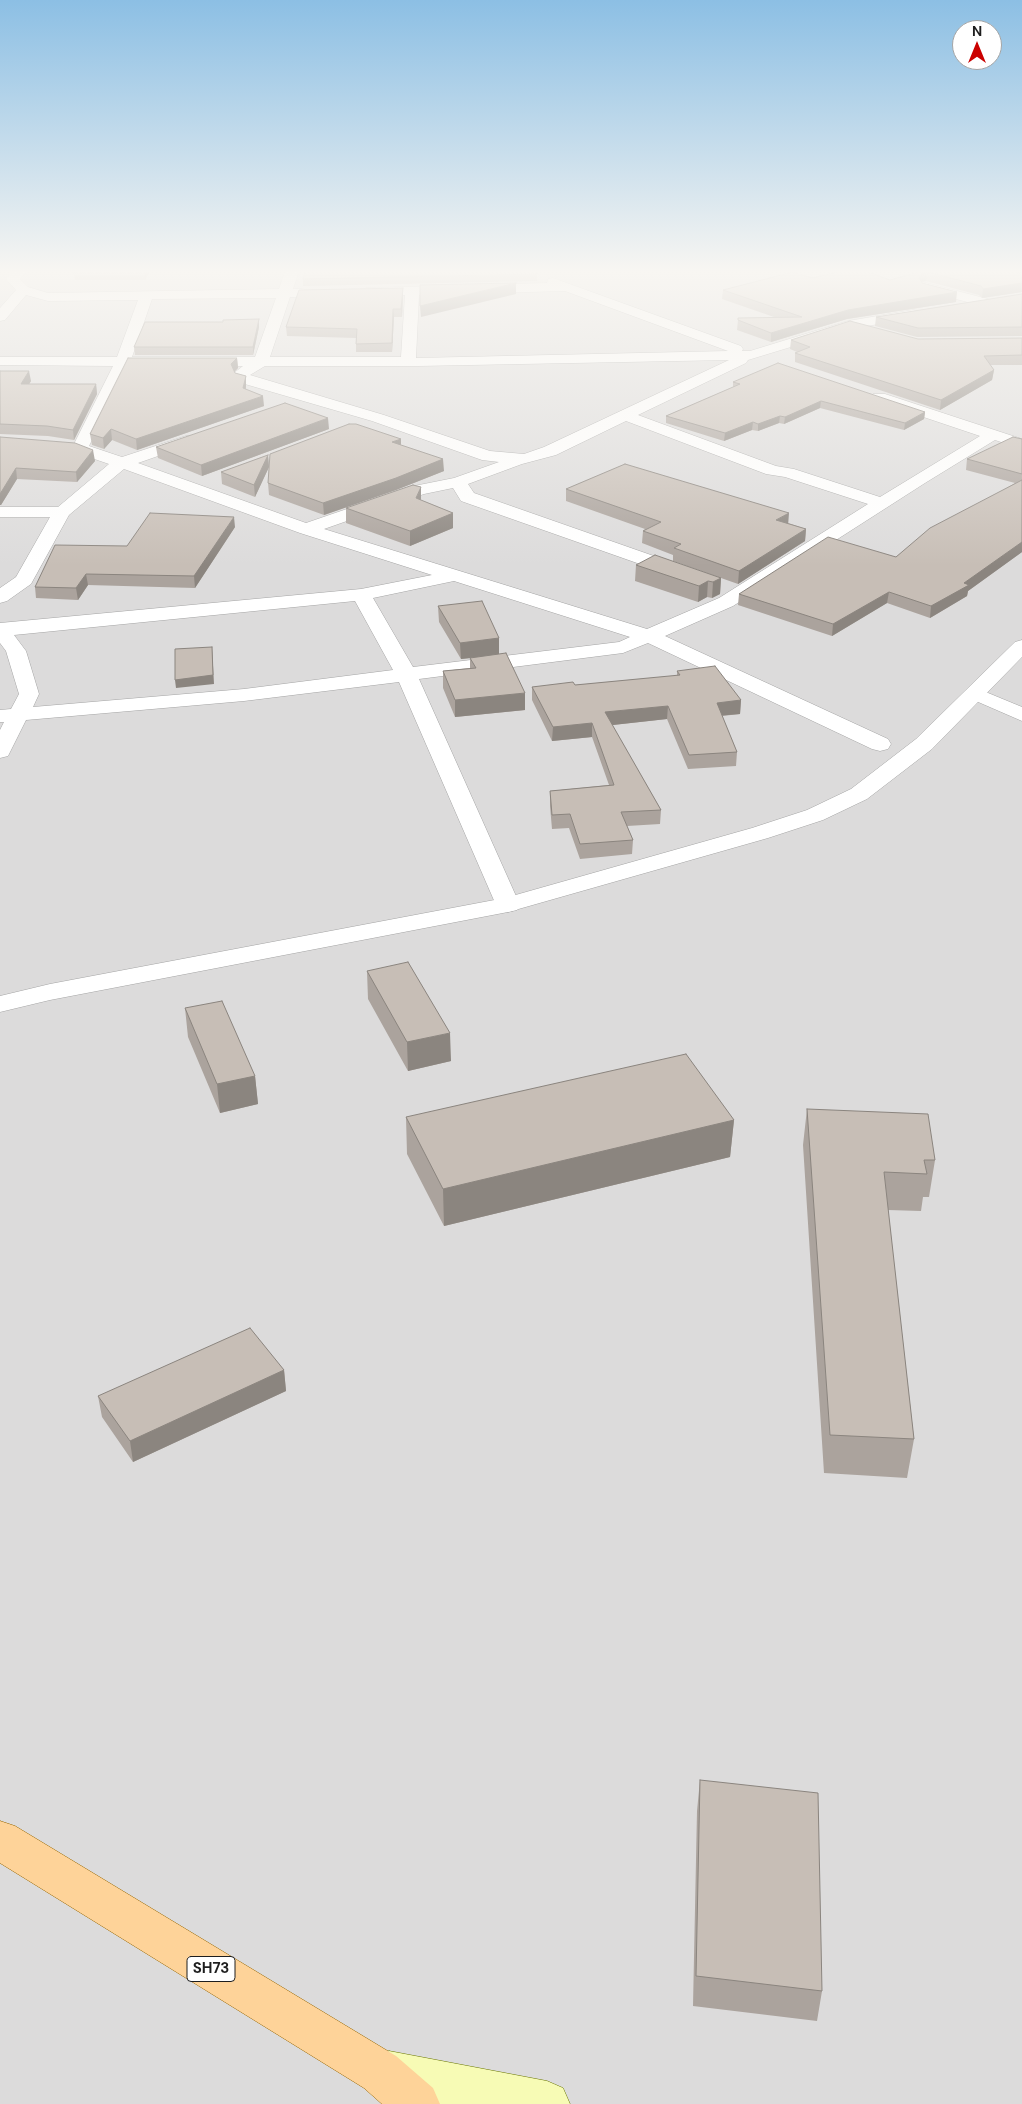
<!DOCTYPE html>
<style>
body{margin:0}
#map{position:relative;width:1022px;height:2104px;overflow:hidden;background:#efebe3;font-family:"DM Sans",sans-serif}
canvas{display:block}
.north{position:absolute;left:952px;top:20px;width:50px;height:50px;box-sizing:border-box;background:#fff;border:1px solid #a5a5a5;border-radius:50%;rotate:0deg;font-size:14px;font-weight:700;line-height:20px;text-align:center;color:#1e1e1e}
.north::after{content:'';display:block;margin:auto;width:18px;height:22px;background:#cb0100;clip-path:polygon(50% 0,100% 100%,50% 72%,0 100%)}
</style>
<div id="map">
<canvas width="1022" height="2104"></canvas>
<div class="north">N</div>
</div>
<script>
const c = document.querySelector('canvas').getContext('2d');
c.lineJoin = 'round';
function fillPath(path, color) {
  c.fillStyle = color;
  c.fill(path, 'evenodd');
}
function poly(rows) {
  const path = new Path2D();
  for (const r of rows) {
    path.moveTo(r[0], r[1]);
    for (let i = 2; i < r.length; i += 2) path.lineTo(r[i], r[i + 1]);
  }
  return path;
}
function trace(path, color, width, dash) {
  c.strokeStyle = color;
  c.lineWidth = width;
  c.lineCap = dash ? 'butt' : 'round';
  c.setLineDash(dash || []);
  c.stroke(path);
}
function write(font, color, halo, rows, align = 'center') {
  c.font = font + ' "DM Sans",sans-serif';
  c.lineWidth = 4;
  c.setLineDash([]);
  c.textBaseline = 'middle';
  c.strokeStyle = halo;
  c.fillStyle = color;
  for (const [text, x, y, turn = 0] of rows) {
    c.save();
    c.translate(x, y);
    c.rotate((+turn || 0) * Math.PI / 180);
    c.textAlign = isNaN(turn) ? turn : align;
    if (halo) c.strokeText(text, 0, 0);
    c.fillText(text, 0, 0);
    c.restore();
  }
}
const residential = poly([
 [0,271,1022,271,1022,2104,0,2104]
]);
const minor = poly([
 [13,271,27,271,20,279,28,287,48,293,279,289,285,271,299,271,293,289,303,289,310,293,303,297,290,297,270,357,401,357,405,295,361,295,359,292,366,288,547,283,548,279,553,278,741,346,743,349,742,351,750,351,848,321,913,310,918,311,920,314,918,317,850,329,748,360,746,363,638,415,776,466,794,469,880,497,980,436,873,400,871,397,873,394,885,394,1022,439,1022,449,995,440,925,483,733,606,665,636,888,739,891,744,888,749,880,751,872,749,648,643,623,653,419,679,520,905,517,910,508,912,499,910,496,905,399,682,244,701,26,720,8,756,0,758,0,730,4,722,0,722,0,710,11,709,19,694,6,651,0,643,0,623,361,589,432,575,300,533,124,469,69,515,31,584,7,601,0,603,0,588,16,577,50,517,0,517,0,507,58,507,109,464,74,452,72,448,113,366,0,365,0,357,117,357,138,300,48,301,26,295,5,320,0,321,0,308,16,290,6,279,13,271],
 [565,291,728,351,416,358,419,295,565,291],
 [276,298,255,357,132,357,152,299,276,298],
 [729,360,544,447,524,454,490,451,384,415,250,375,265,366,418,366,729,360],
 [128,366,243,366,234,373,238,382,372,421,482,460,499,462,454,478,414,486,306,523,138,463,198,442,200,439,198,436,186,436,122,457,89,446,128,366],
 [626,421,766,474,785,477,868,504,719,598,647,629,324,529,424,494,453,488,461,501,674,576,681,578,688,576,690,572,688,568,474,493,468,484,522,464,556,455,626,421],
 [454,581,630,637,619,642,413,667,373,598,454,581],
 [355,601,393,670,244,689,33,707,39,694,26,651,14,635,355,601],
 [926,283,988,299,990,302,983,306,921,290,919,287,921,284,926,283],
 [976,688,1022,707,1022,721,969,698,966,694,969,690,976,688]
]);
const tertiary = poly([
 [1022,640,1022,657,932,749,867,799,823,820,768,838,508,912,50,1000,0,1012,0,996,50,984,505,898,752,828,807,810,851,789,916,739,1015,642,1022,640]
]);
const secondary = poly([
 [389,2051,547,2081,563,2088,570,2104,425,2104,389,2097,373,2090,366,2074,373,2058,389,2051]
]);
const primary = poly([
 [0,1821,15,1826,396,2056,433,2088,440,2104,382,2104,364,2088,0,1863,0,1821]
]);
const wall = poly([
 [73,271,150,271,145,280,75,280],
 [922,271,1022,275,1022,292,982,298,979,295,926,281,921,282,956,302,847,319,771,342,737,330,738,320,774,317,722,299,723,290,812,278,890,280],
 [537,274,537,281,303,286,303,279],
 [403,288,402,317,394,317,392,352,356,352,356,338,287,336,286,327],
 [1022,294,1022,336,917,337,875,326,876,317],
 [259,327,253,355,135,355,134,347],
 [1022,338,1022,365,990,365,994,370,992,380,940,410,795,362,795,353,797,352,790,349,791,340],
 [237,358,238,368,235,371,235,373,246,376,246,389,264,406,137,450,112,440,104,449,92,445,90,434],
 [0,371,31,381,29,384,96,384,97,394,74,440,48,436,0,434],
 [733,382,925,412,924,419,904,430,820,408,784,424,779,423,758,431,752,430,724,441,666,423,666,416,733,387],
 [329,429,202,476,158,458,156,447],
 [0,437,95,461,77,482,17,479,1,505,0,505],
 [401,439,401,445,444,471,396,490,324,515,269,495,268,483],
 [1022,439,1022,552,968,591,967,596,930,618,887,603,832,636,738,605,739,594,896,557,1015,483,966,470,967,459],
 [268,455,269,467,255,497,222,484,221,472],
 [566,489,788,523,806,529,805,541,738,584,673,561,673,555,642,543,643,531,645,529,566,501],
 [421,500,453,513,453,528,410,546,346,523,346,508],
 [235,527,195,588,88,585,78,600,36,598,35,587,127,546],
 [636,565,721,578,720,594,712,598,707,597,698,602,635,581],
 [438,606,499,638,499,654,525,710,455,717,443,688,443,671,470,668,470,658,461,659,439,622],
 [677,671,741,700,740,714,722,716,737,752,736,766,688,769,667,719,612,725,661,810,660,824,627,826,633,840,632,854,580,859,569,828,552,829,550,806,550,791,609,785,592,737,552,741,532,700,532,687,575,685,677,676],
 [367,971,451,1061,408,1071,368,999],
 [185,1008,255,1076,258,1104,220,1113,188,1037],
 [807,1109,935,1160,929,1197,923,1197,921,1211,888,1210,914,1439,907,1478,824,1473,803,1145],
 [406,1117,734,1120,730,1157,444,1226,407,1154],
 [284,1370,286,1391,133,1462,102,1417,98,1396],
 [700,1780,822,1991,817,2021,693,2006,697,1811]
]);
const shadedWall = poly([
 [145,271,150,271,145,280],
 [928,272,926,281,921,282,919,277,922,273],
 [516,283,516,294,421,317,420,306],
 [1022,283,1022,292,982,298,983,289],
 [403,288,403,296,402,317,401,309],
 [957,292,956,302,847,319,771,342,771,333,848,310],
 [393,309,394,317,392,352,392,343],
 [259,319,259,327,253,355,253,347],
 [237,358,238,368,232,374,231,364],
 [994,370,992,380,940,410,941,400],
 [29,371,31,381,23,394,21,384],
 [246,376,246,386,244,399,243,388],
 [96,384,97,394,74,440,73,430],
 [263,396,264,406,137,450,136,439],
 [821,401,820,408,784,424,785,417],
 [925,412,924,419,904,430,905,423],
 [780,416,779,423,758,431,758,424],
 [328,418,329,429,202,476,201,465],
 [753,422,752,430,724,441,725,433],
 [111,429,112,440,104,449,103,438],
 [401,439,401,451,392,442],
 [93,450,95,461,77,482,76,472],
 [268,455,269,467,255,497,254,485],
 [443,459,444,471,396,490,324,515,323,503],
 [16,468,17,479,1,505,0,505,0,494],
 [421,487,421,502,416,498],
 [453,513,453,528,410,546,410,531],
 [789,513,788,526,776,520],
 [234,517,235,527,195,588,194,576],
 [806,529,805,541,738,584,739,571],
 [1022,542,1022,552,968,591,967,596,930,618,931,606],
 [86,574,88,585,78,600,76,588],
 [721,578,720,594,712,598,713,582],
 [708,581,707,597,698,602,699,586],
 [889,592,887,603,832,636,833,624],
 [499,638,499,655,461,659,460,643],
 [212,647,214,684,176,688,175,680],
 [525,693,525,710,455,717,455,700],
 [741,700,740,714,716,716,717,703],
 [668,706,667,719,604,726,605,712],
 [592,723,592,737,552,741,553,727],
 [450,1033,451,1061,408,1071,407,1042],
 [255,1076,258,1104,220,1113,217,1084],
 [734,1120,730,1157,444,1226,443,1189],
 [284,1370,286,1391,133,1462,130,1441]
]);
const building = poly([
 [305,271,537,271,537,274,303,279,305,271],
 [843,271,865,271,890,280,922,271,1018,271,1021,275,1022,275,1022,283,983,289,981,286,928,272,922,273,919,277,922,283,957,292,848,310,771,333,738,320,738,318,802,317,723,290,793,272,812,278,843,271],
 [516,283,420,306,420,285,516,283],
 [403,288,401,309,393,309,392,343,356,344,357,329,286,327,299,290,403,288],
 [1022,294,1022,327,918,328,876,317,1022,294],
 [259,319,253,347,134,347,145,322,223,322,223,320,259,319],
 [850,321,918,339,1022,338,1022,355,984,356,994,370,941,400,795,353,810,347,791,340,850,321],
 [128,358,237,358,231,364,235,373,246,376,243,388,263,396,136,439,111,429,103,438,90,434,128,358],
 [778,363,925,412,905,423,821,401,785,417,780,416,758,424,753,422,725,433,666,416,740,384,733,382,778,363],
 [0,371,29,371,21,384,96,384,73,430,47,426,0,424,0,371],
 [285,403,328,418,201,465,156,447,285,403],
 [349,424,356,424,401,439,392,442,443,459,396,478,323,503,268,483,270,454,349,424],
 [0,437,75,443,93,450,76,472,16,468,0,494,0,437],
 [1013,437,1022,439,1022,474,967,459,1013,437],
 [268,455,254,485,221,472,268,455],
 [625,464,789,513,776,520,806,529,739,571,674,548,681,544,643,531,661,522,566,489,625,464],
 [1022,480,1022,542,964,583,969,585,931,606,889,592,833,624,739,594,828,537,896,557,930,528,1022,480],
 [413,485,421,487,416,498,453,513,410,531,346,508,413,485],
 [150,513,234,517,194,576,86,574,76,588,35,587,55,545,127,546,150,513],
 [655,555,721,578,713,582,708,581,699,586,636,565,655,555],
 [482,601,499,638,460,643,438,606,482,601],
 [212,647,213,675,175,680,175,649,212,647],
 [506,653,525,693,455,700,443,671,476,668,470,658,506,653],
 [715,666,741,700,717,703,737,752,689,755,668,706,605,712,661,810,621,812,633,840,580,844,570,814,552,815,550,791,614,785,592,723,553,727,532,687,573,682,575,685,680,675,677,671,715,666],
 [408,962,450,1033,407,1042,367,971,408,962],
 [222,1001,255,1076,217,1084,185,1008,222,1001],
 [686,1054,734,1120,443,1189,406,1117,686,1054],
 [807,1109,928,1114,935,1160,924,1160,927,1174,884,1172,914,1439,830,1435,807,1109],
 [250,1328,284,1370,130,1441,98,1396,250,1328],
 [700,1780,818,1793,822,1991,696,1976,700,1780]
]);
const shields = [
 [211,1969,48]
];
const shieldNames = [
 ["SH73",211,1969]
];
fillPath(residential, '#dcdbdb');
trace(minor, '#a5a5a5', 1);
trace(tertiary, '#a5a5a5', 1);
trace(secondary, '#6a7702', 1);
trace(primary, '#976600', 1);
fillPath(minor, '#fff');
fillPath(tertiary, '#fff');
fillPath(secondary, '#f7fbb5');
fillPath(primary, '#fed399');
fillPath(wall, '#aba39d');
fillPath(shadedWall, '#8b857f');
fillPath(building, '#c7beb6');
trace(building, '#8b857f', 1);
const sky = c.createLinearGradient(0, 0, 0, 566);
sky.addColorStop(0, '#8cbfe4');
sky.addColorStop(0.48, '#f8f6f2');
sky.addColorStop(1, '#f8f6f200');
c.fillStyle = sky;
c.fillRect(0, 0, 1022, 566);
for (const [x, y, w] of shields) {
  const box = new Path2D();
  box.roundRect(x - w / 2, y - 12.5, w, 25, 4);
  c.fillStyle = '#fff';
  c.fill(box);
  trace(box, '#1e1e1e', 1);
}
write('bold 15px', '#1e1e1e', null, shieldNames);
</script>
